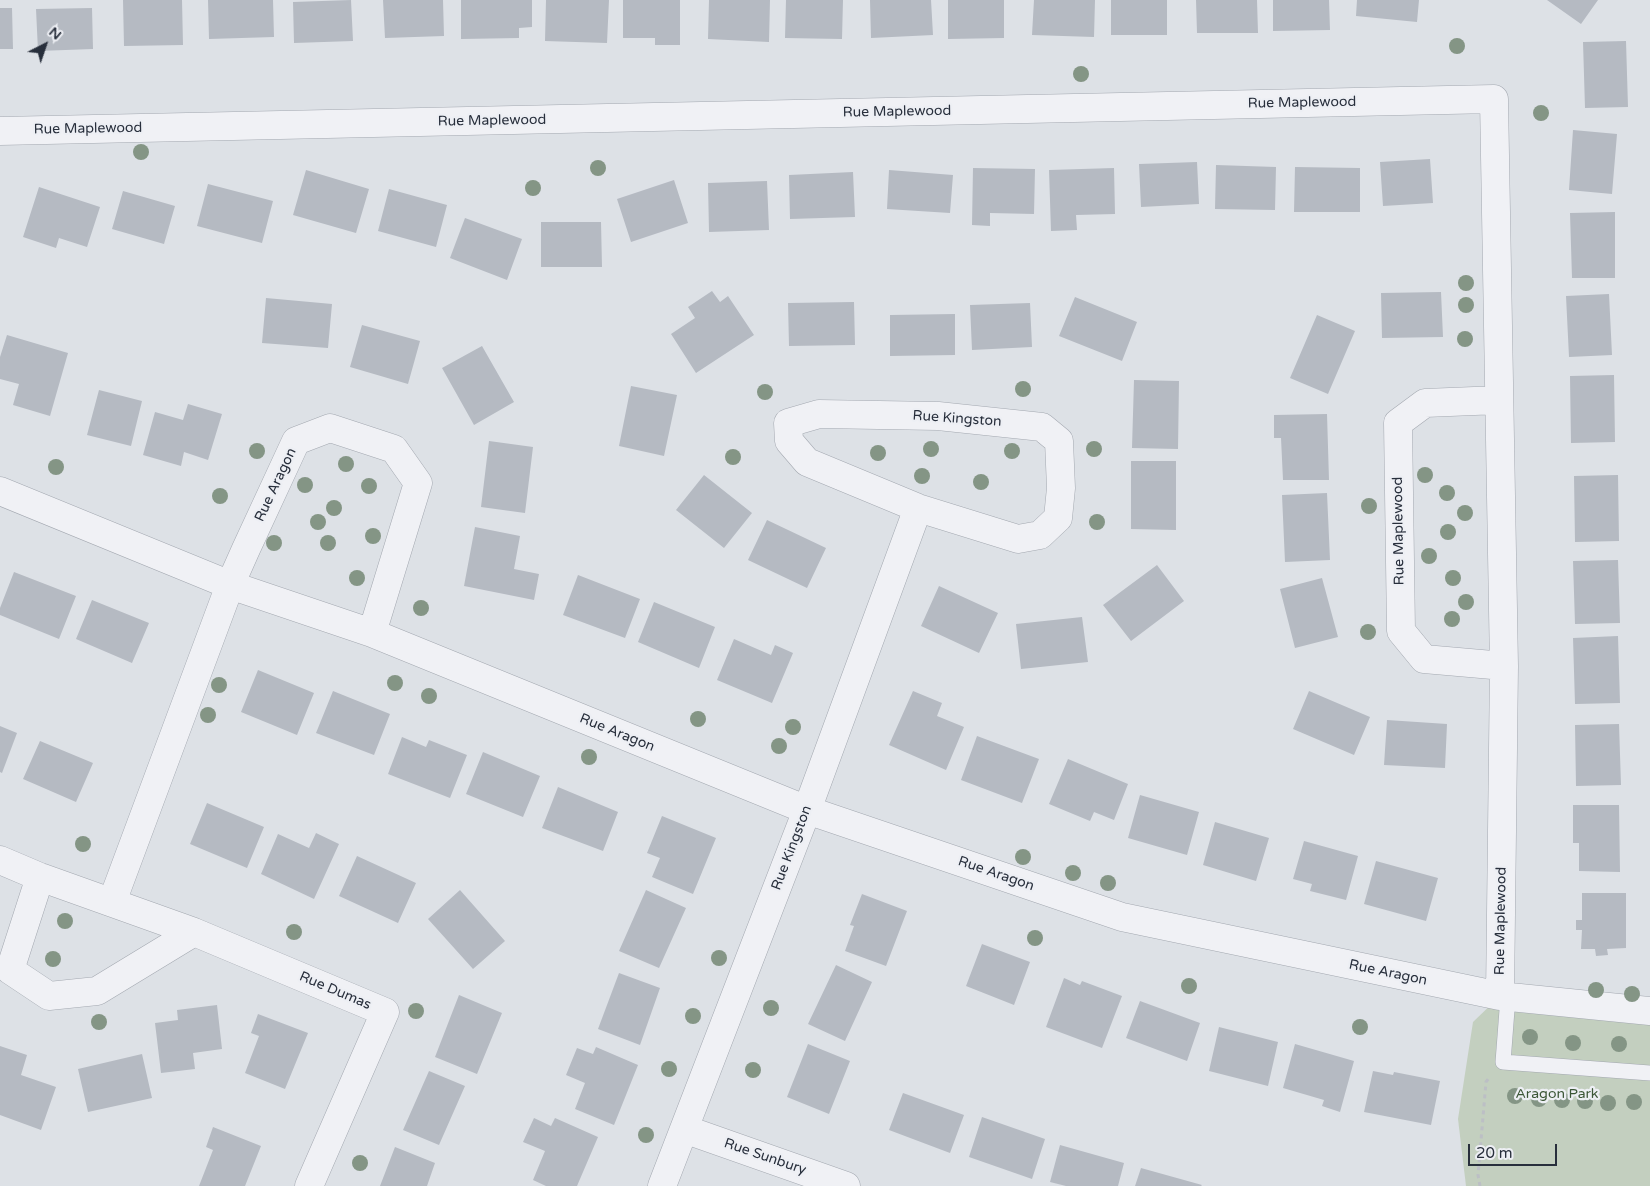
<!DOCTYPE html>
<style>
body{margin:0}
#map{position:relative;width:1650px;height:1186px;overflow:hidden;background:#dde1e6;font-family:"Varela Round",sans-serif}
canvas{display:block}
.north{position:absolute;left:20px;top:20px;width:50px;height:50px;-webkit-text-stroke:4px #edeff4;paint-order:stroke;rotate:41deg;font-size:14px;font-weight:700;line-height:20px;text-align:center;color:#282f3c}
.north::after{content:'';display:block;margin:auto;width:18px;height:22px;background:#282f3c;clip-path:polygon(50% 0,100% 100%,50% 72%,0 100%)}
.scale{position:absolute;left:1468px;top:1144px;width:89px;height:22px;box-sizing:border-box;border:2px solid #282f3c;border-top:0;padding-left:6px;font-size:15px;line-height:18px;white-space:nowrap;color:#282f3c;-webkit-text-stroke:4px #edeff4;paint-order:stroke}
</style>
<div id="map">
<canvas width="1650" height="1186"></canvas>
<div class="north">N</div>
<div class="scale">20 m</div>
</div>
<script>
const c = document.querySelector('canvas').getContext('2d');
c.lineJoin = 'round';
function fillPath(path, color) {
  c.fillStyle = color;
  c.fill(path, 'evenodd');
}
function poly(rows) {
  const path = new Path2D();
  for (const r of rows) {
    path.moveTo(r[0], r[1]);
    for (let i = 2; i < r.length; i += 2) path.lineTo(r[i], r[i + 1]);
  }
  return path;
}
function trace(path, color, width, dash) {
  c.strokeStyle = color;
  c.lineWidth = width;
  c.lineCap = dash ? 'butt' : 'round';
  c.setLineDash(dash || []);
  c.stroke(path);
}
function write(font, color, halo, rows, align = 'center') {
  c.font = font + ' "Varela Round",sans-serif';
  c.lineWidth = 4.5;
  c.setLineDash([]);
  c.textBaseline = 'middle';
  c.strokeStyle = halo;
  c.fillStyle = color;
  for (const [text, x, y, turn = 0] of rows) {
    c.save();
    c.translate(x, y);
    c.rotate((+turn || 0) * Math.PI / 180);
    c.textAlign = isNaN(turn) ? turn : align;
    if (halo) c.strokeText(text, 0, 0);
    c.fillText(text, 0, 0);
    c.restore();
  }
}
const green = poly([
 [1500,996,1650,1011,1650,1186,1466,1186,1458,1119,1473,1022]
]);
const building = poly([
 [123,0,182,0,183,45,124,46],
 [208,0,273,0,274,37,209,39],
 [351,0,353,41,294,43,293,2],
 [383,0,443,0,444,36,385,38],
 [461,0,532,0,532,27,519,28,519,38,461,39],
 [546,0,609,0,607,43,545,41],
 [623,0,680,0,680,45,655,45,655,38,623,38],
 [709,0,770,0,769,42,708,39],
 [786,0,843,0,842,39,785,38],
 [870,0,931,0,933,35,871,38],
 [948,0,1004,0,1004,38,948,39],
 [1034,0,1095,0,1094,37,1032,35],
 [1111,0,1167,0,1167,35,1111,35],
 [1196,0,1257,0,1258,33,1197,33],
 [1273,0,1329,0,1330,30,1273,31],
 [1357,0,1419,0,1417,22,1356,16],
 [1547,0,1598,0,1581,24],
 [0,8,12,8,13,49,0,49],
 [92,8,93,49,38,51,36,9],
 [1626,41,1628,107,1585,108,1583,42],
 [1573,130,1617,134,1612,194,1569,190],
 [1430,159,1433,203,1383,206,1380,162],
 [1197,162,1199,204,1141,207,1139,164],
 [1216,165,1276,167,1275,210,1215,209],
 [1295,167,1360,168,1360,212,1294,212],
 [973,168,1035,169,1034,214,990,213,990,226,972,225],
 [1114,168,1115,214,1076,215,1077,230,1051,231,1049,170],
 [306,170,369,189,356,233,293,215],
 [889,170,953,175,950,213,887,209],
 [853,172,855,217,790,219,789,175],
 [674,180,688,223,631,242,617,199],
 [767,181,769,230,709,232,708,183],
 [208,184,273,201,262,243,197,226],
 [39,187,100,207,87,247,59,238,56,248,23,237],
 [389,189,447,205,436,247,378,231],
 [123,191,175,206,164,244,112,229],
 [1615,212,1615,278,1572,278,1570,213],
 [465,218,522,239,507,280,450,258],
 [541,222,601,222,602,267,541,267],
 [712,291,720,302,728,296,754,335,696,373,671,334,695,318,688,307],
 [1441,292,1443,337,1382,338,1381,293],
 [1609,294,1612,355,1569,357,1566,296],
 [1075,297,1137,322,1122,361,1059,336],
 [266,298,332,304,328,348,262,343],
 [854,302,855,345,789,346,788,303],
 [1030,303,1032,347,972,350,970,305],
 [955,314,955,355,890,356,890,315],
 [1317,315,1355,331,1328,394,1290,378],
 [362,325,420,341,408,384,350,367],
 [7,335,68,353,50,416,13,405,19,384,0,379,0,357],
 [482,346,514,402,474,425,442,368],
 [1614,375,1615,442,1571,443,1570,376],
 [1134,380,1179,381,1178,449,1132,448],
 [631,386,677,395,664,456,619,446],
 [99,390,142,401,131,446,87,435],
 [188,404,222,414,208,460,184,452,181,466,143,455,155,412,183,420],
 [1327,414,1329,480,1283,480,1281,438,1274,438,1274,415],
 [489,441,533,447,525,513,481,507],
 [1131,461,1176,461,1176,530,1131,529],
 [704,475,752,513,724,548,676,510],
 [1618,475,1619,541,1575,542,1574,476],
 [1327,493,1330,560,1285,562,1282,495],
 [767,520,826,548,807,588,748,560],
 [475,527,520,536,514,569,539,574,534,600,464,586],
 [1618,560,1620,623,1575,624,1573,561],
 [1157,565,1184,601,1131,641,1103,605],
 [14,572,76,596,59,639,0,615,0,608],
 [578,575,640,599,625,638,563,615],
 [1322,578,1338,637,1295,648,1280,589],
 [939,586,998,613,979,653,921,626],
 [92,600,149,623,132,663,76,639],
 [654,602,715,627,699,668,638,642],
 [1082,617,1088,662,1021,669,1016,624],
 [1618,636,1620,703,1575,704,1573,638],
 [734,639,771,655,775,645,793,653,772,703,717,680],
 [258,670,314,693,297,735,241,712],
 [333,691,390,714,374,755,316,733],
 [913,691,942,703,937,716,964,727,946,770,889,745],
 [1309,691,1370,717,1354,755,1293,729],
 [1387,720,1447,724,1445,768,1384,765],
 [1619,724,1621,785,1576,786,1575,725],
 [0,726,17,733,2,773,0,772],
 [977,736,1039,759,1022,803,961,780],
 [402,737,426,747,429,740,467,755,450,798,388,774],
 [40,741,93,763,76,802,23,779],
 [483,752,540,776,523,817,466,794],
 [1068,759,1128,784,1114,820,1094,812,1090,821,1049,804],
 [558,787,618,812,603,851,542,828],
 [1140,795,1199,812,1187,855,1128,838],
 [207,803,264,827,247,868,190,844],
 [1573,805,1619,805,1620,872,1579,871,1579,843,1573,843],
 [662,816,716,838,693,894,652,877,660,858,647,853],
 [1215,822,1269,838,1256,881,1203,865],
 [316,833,339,844,314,899,261,874,278,834,309,848],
 [1304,841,1358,856,1346,900,1310,891,1312,884,1293,879],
 [357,856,416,883,398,923,339,896],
 [1376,861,1438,878,1426,921,1364,904],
 [460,890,505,941,473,969,428,919],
 [646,890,686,908,659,968,619,951],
 [1582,893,1626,893,1626,948,1607,949,1608,955,1596,956,1595,949,1581,949,1582,930,1576,930,1576,920,1582,920],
 [862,894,907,911,886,966,845,951,854,926,850,925],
 [982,944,1030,962,1014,1005,966,986],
 [836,965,872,982,845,1041,808,1024],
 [619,973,660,988,640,1045,598,1029],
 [1064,978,1080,985,1082,981,1122,996,1102,1048,1046,1027],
 [459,995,502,1013,477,1074,435,1057],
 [1140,1001,1200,1023,1187,1061,1126,1038],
 [217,1005,222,1049,193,1053,195,1069,161,1073,155,1023,178,1020,177,1010],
 [258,1014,308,1033,285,1089,245,1073,259,1036,251,1033],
 [1219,1027,1278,1042,1268,1086,1209,1071],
 [808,1044,850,1061,829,1114,787,1097],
 [1295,1044,1354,1061,1340,1112,1322,1106,1324,1100,1283,1088],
 [0,1046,27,1055,21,1075,56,1087,41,1130,0,1115],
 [596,1047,638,1065,614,1125,575,1109,585,1083,566,1075,577,1048,593,1054],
 [142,1054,152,1098,88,1112,78,1069],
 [429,1071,465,1086,439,1145,403,1130],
 [1373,1071,1393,1075,1394,1072,1440,1081,1431,1125,1364,1112],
 [903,1093,964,1115,950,1153,889,1130],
 [982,1117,1045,1139,1032,1179,969,1157],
 [534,1118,551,1126,555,1118,598,1137,577,1186,546,1186,533,1180,545,1151,523,1142],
 [213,1127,261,1146,245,1186,199,1186,213,1150,206,1147],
 [1060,1145,1124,1163,1118,1186,1066,1186,1050,1182],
 [395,1147,435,1163,427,1186,380,1186],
 [1141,1168,1202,1185,1201,1186,1135,1186]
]);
const path = poly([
 [1480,1186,1478,1175,1486,1082,1489,1078]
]);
const lane = poly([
 [1508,997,1503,1062,1650,1073]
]);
const street = poly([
 [0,131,1494,99,1504,666,1500,996],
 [1499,400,1425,403,1398,423,1401,631,1424,659,1504,666],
 [819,414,938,416,1042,427,1059,441,1061,488,1058,518,1040,535,1018,539,918,508,807,462,789,441,788,423,819,414],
 [0,491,230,585,372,633,807,810,1122,917,1500,996,1650,1011],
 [0,860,40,877,194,932,385,1012,309,1186],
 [40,877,10,970,49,996,97,991,194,932],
 [112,902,230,585,246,549,296,441,330,428,394,449,418,483,372,633],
 [684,1129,846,1186],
 [662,1186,807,810,918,508]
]);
const trees = [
 [1457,46],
 [1081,74],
 [1541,113],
 [141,152],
 [598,168],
 [533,188],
 [1466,283],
 [1466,305],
 [1465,339],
 [1023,389],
 [765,392],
 [931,449],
 [1094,449],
 [257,451],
 [1012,451],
 [878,453],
 [733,457],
 [346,464],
 [56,467],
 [1425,475],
 [922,476],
 [981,482],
 [305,485],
 [369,486],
 [1447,493],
 [220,496],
 [1369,506],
 [334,508],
 [1465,513],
 [318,522],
 [1097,522],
 [1448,532],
 [373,536],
 [274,543],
 [328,543],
 [1429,556],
 [357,578],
 [1453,578],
 [1466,602],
 [421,608],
 [1452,619],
 [1368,632],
 [395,683],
 [219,685],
 [429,696],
 [208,715],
 [698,719],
 [793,727],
 [779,746],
 [589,757],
 [83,844],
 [1023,857],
 [1073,873],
 [1108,883],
 [65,921],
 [294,932],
 [1035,938],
 [719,958],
 [53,959],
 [1189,986],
 [1596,990],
 [1632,994],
 [771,1008],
 [416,1011],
 [693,1016],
 [99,1022],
 [1360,1027],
 [1530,1037],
 [1573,1043],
 [1619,1044],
 [669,1069],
 [753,1070],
 [1515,1096],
 [1539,1099],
 [1562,1100],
 [1585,1101],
 [1634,1102],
 [1608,1103],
 [646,1135],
 [360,1163]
];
const streetNames = [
 ["Rue Maplewood",1302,103,-1],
 ["Rue Maplewood",897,112,-1],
 ["Rue Maplewood",492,121,-1],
 ["Rue Maplewood",88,129,-1],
 ["Rue Kingston",957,419,4],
 ["Rue Aragon",276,485,-65],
 ["Rue Maplewood",1399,531,-91],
 ["Rue Aragon",617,733,22],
 ["Rue Kingston",792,848,-69],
 ["Rue Aragon",996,874,19],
 ["Rue Maplewood",1501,921,-89],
 ["Rue Aragon",1388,973,12],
 ["Rue Dumas",335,991,23],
 ["Rue Sunbury",765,1157,19]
];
const parkNames = [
 ["Aragon Park",1557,1094]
];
fillPath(green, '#c3cfbf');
fillPath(building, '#b5bac2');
trace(lane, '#a3a8b0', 16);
trace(street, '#a3a8b0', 29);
trace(path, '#bcbfc5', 3, [4, 4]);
trace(lane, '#f0f1f5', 15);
trace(street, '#f0f1f5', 28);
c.fillStyle = '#849585';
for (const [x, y] of trees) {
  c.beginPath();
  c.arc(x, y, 8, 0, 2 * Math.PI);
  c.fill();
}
write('14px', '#282f3c', '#edeff4', streetNames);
write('14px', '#3b5636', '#edeff4', parkNames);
</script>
